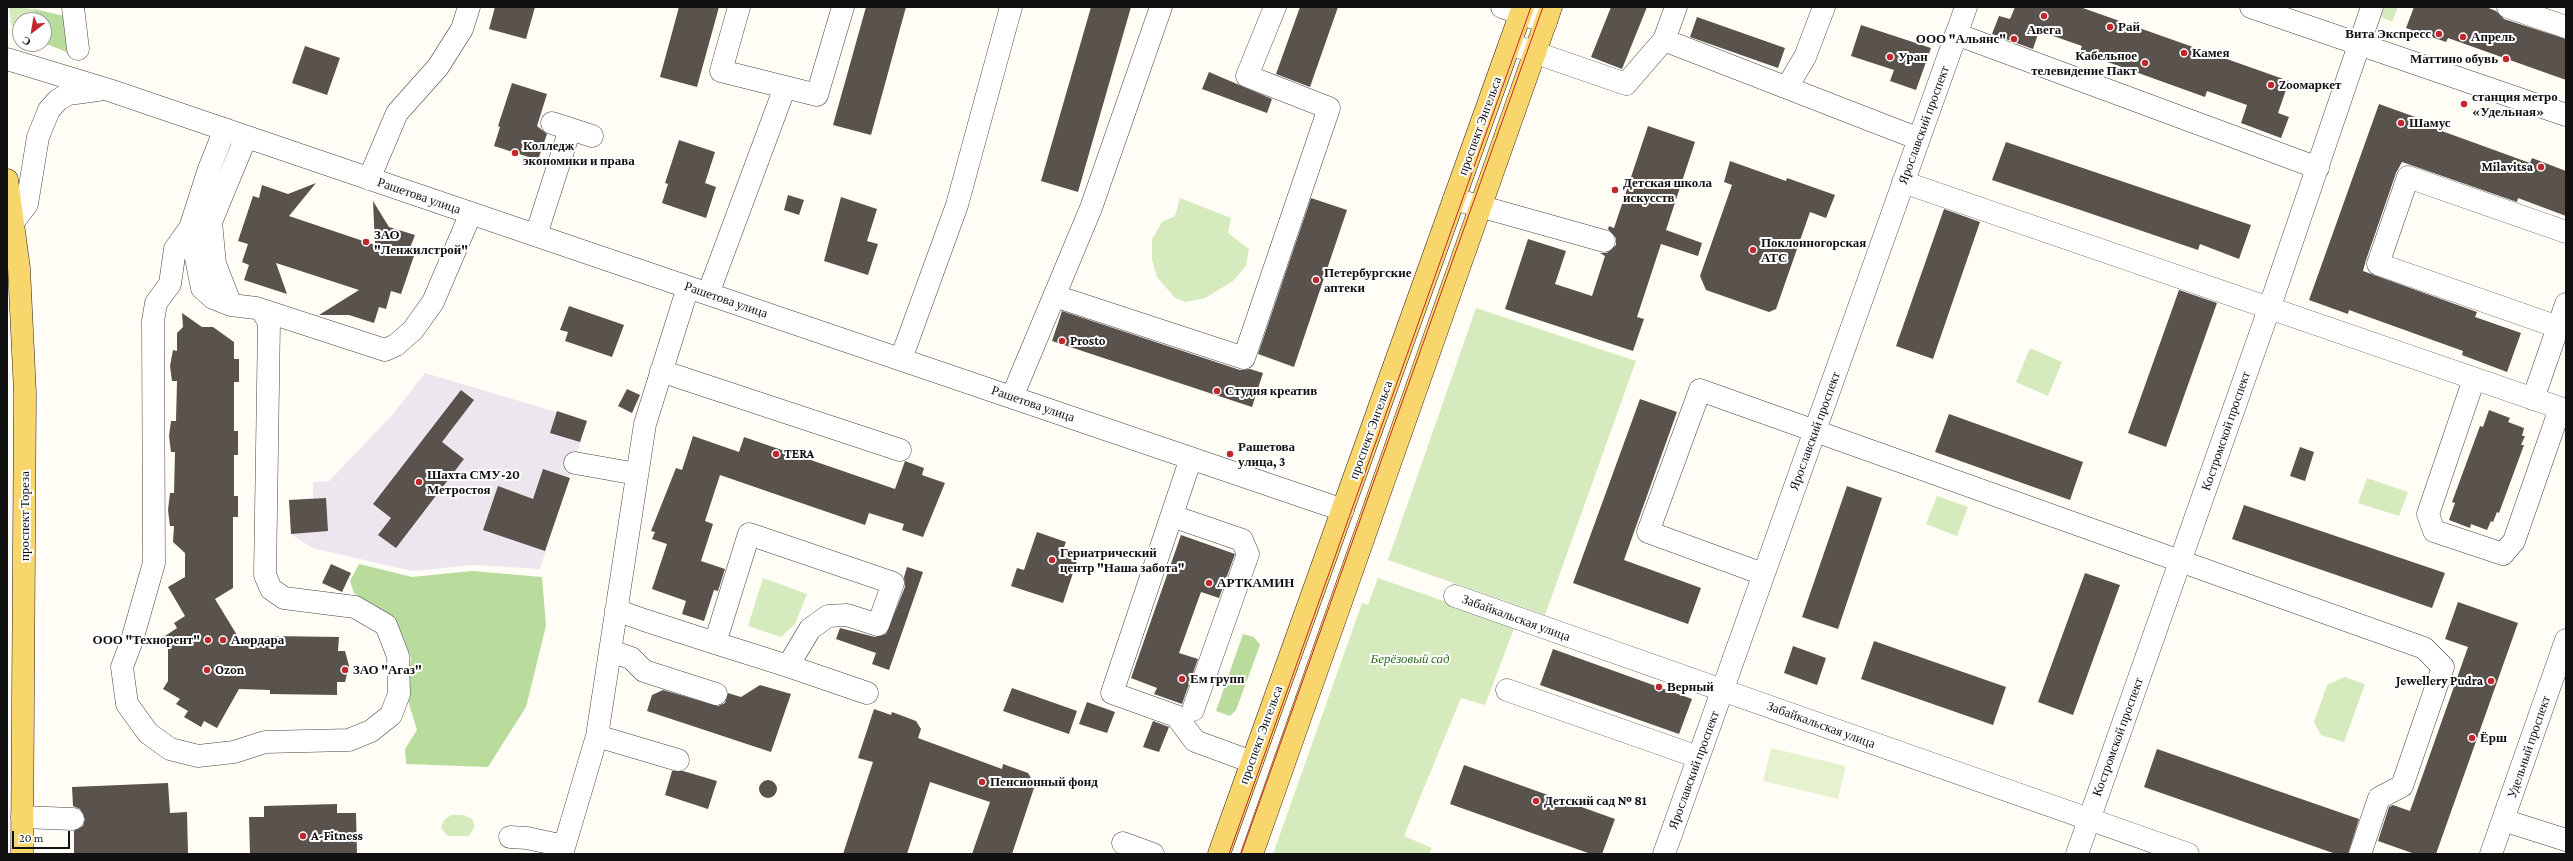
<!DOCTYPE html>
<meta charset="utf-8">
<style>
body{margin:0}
#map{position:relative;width:2573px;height:861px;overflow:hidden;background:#fffdf5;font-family:"Crimson Pro",serif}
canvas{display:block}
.frame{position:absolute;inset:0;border:8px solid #111;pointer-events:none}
.north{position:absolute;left:12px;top:12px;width:40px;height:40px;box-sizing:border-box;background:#fff;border:1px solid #a0a0a0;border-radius:50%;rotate:211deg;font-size:11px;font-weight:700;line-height:16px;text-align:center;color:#111}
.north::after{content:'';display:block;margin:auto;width:14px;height:18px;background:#c4262e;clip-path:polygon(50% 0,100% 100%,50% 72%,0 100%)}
.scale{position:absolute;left:12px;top:831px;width:58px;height:18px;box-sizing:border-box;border:2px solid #111;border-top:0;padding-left:5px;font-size:12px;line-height:14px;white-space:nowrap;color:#111;-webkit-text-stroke:3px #fff;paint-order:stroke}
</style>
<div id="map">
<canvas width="2573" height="861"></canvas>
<div class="frame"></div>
<div class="north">С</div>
<div class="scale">20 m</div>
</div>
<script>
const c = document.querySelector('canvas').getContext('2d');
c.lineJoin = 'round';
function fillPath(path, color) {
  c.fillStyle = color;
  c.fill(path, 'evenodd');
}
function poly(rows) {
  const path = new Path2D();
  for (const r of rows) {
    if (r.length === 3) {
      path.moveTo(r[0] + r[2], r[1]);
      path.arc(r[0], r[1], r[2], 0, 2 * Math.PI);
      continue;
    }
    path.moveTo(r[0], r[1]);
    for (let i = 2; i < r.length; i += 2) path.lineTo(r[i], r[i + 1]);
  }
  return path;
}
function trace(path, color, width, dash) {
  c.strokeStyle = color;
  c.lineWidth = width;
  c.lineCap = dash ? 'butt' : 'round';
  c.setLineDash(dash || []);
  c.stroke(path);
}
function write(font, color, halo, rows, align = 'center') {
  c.font = font + ' "Crimson Pro",serif';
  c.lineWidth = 4;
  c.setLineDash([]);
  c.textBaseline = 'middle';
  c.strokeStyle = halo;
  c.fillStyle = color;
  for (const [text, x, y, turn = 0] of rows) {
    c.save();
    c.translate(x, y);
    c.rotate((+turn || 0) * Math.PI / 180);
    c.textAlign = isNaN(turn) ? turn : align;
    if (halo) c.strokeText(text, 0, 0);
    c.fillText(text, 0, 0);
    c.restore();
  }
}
const industrial = poly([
 [425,373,587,421,540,569,474,565,412,571,312,548,291,534,289,500,313,498,313,482,329,481,393,414]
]);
const green = poly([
 [9,7,34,9,35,20,20,20,20,31,11,25],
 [2384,7,2398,7,2392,22,2381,17],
 [1180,198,1231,218,1228,233,1249,249,1246,266,1233,281,1205,298,1186,302,1175,298,1157,277,1152,260,1152,239,1162,222,1175,216],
 [1476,308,1636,361,1545,615,1388,560],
 [2030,348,2062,362,2048,396,2016,382],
 [2367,478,2408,492,2399,516,2358,503],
 [1937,496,1968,507,1957,536,1926,524],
 [763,578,807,594,795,624,781,637,748,626],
 [1378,578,1515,626,1485,705,1461,698,1404,836,1432,848,1429,854,1273,854,1362,603,1368,605],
 [2345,677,2365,684,2344,742,2321,735,2314,722,2327,685],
 [451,815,464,815,472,819,475,826,469,836,448,836,444,832,441,827,444,820]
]);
const forest = poly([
 [34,9,69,17,74,55,44,43,44,20,35,20],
 [359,564,412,577,472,571,542,577,546,626,526,707,488,767,406,764,405,749,417,730,406,694,411,658,397,622,354,593,350,581],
 [1243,634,1254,637,1260,645,1236,710,1230,716,1216,711]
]);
const pitch = poly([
 [1771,748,1846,766,1838,799,1763,781]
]);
const building = poly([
 [495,7,535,7,526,39,489,29],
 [679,7,719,7,697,87,660,77],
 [866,7,906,7,871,135,833,125],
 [1091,7,1131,7,1078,192,1041,181],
 [1300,7,1338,7,1310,87,1276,74],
 [1611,7,1647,7,1622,69,1591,57],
 [2015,7,2080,7,2289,81,2278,113,2289,117,2281,138,2241,123,2247,105,2207,91,2205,97,2080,52,2082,46,2039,31,2033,49,1992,34,1999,16,2010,19],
 [2414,7,2486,7,2496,11,2504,19,2566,39,2566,80,2448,38,2446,42,2406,28],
 [1697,17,1785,48,1778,68,1690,37],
 [1861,25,1931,48,1916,90,1890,81,1894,70,1851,56],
 [305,46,340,58,327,95,292,83],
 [1209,72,1272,99,1267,113,1202,89],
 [512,83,547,94,537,126,547,134,538,160,494,146,500,127,498,126],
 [2379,104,2418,118,2417,122,2530,163,2532,158,2566,171,2566,216,2518,198,2517,202,2402,162,2396,173,2366,260,2363,271,2477,312,2475,317,2521,333,2507,372,2462,355,2463,351,2349,310,2348,314,2309,300],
 [1648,126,1695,142,1666,230,1702,243,1698,256,1661,244,1637,317,1644,319,1633,351,1505,309,1528,239,1566,251,1555,284,1592,296,1605,256,1600,253,1607,253,1616,245,1616,238,1608,229,1609,226,1614,228],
 [679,140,715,152,705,183,716,187,706,218,662,203,668,184,665,183],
 [2006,142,2251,225,2239,259,2200,244,2198,250,1992,180],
 [1730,161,1786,181,1787,178,1835,195,1826,218,1810,212,1776,309,1769,312,1706,290,1700,276,1732,185,1724,182],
 [316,183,289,216,375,245,373,201,389,227,415,235,410,248,416,250,401,294,391,291,386,309,379,307,374,323,349,315,319,315,359,290,276,263,287,294,244,280,249,265,242,262,248,244,238,241,253,196,259,198,262,185,288,194],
 [788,195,804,200,799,215,784,210],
 [841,197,877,209,867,241,878,244,868,275,824,261],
 [1311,198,1347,210,1294,367,1258,354],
 [1944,209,1980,222,1933,359,1896,346],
 [2179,290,2217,303,2166,447,2128,433],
 [569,306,624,325,612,357,565,341,568,332,560,330],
 [1062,311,1240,370,1250,369,1263,373,1252,407,1052,341],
 [182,313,202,327,213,327,234,342,234,359,239,359,239,382,234,382,234,431,238,431,238,455,234,455,234,496,238,496,238,517,233,517,233,588,215,599,240,640,271,640,271,636,339,637,338,651,345,651,349,666,345,682,337,682,337,695,270,694,270,690,239,689,217,728,204,721,201,727,184,717,188,711,176,704,180,699,163,689,168,681,168,647,162,638,177,628,174,623,185,616,168,587,185,577,185,553,173,542,174,526,170,526,168,510,170,493,174,493,175,452,171,452,169,436,171,421,176,421,177,381,172,381,170,366,173,350,177,351,177,333,183,327],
 [627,389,640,395,632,413,618,406],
 [461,390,474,400,442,442,464,459,396,548,378,535,391,518,373,504],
 [1640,399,1677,412,1624,560,1701,588,1688,624,1573,583],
 [2489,410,2510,418,2508,422,2524,428,2522,436,2525,436,2521,445,2524,445,2499,513,2497,512,2493,522,2491,521,2487,530,2471,524,2470,528,2449,520,2455,503,2452,502,2480,426,2483,427],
 [557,411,587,421,580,442,550,433],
 [1949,414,2083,462,2070,500,1935,452],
 [693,436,739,452,744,437,895,489,905,461,924,468,922,475,945,483,923,537,902,530,904,524,869,513,865,525,720,475,705,521,713,524,701,561,725,569,718,591,714,590,704,621,682,614,686,601,652,589,667,544,652,539,655,532,651,531,676,468,682,470],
 [2300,447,2314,452,2305,481,2290,476],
 [543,469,570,478,545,551,483,530,498,486,533,499],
 [1847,486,1882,498,1838,629,1802,617],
 [326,498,328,531,291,534,289,500],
 [2244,505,2445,573,2432,608,2232,539],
 [1037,532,1066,542,1064,547,1080,552,1063,603,1011,586,1017,568,1024,570],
 [1181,535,1235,554,1219,598,1201,592,1179,653,1198,659,1182,704,1154,694,1157,688,1131,678],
 [331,564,351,573,342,592,322,583],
 [907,567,923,572,889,670,872,664,876,653,836,639,840,628,875,637,886,634,905,587,904,577],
 [2085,573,2120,585,2073,715,2038,702],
 [2458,602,2518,623,2436,854,2415,854,2378,841,2389,807,2393,805,2410,811,2468,647,2445,639],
 [1874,641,2006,687,1993,725,1861,679],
 [1793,646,1826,658,1817,685,1784,673],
 [1553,649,1692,699,1679,734,1540,685],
 [760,685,791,694,771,752,647,711,652,695,663,690,718,706,725,703,728,693,741,697],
 [1012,688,1077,711,1069,734,1003,711],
 [1087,702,1115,712,1107,733,1079,724],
 [874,709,891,715,892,712,916,721,921,729,918,738,1002,769,1003,764,1028,773,1035,785,1012,854,972,854,990,802,930,782,907,854,843,854,873,762,858,758],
 [1153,721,1169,727,1159,752,1143,747],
 [2157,749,2359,819,2348,854,2336,854,2144,787],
 [1464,765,1615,819,1602,854,1591,854,1450,804],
 [672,771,683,771,717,781,708,809,665,795],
 [768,789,9],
 [168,783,170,813,187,812,188,854,74,854,74,831,83,826,85,819,80,809,73,806,72,787],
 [337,804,337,813,356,813,357,854,250,854,249,817,264,817,264,806]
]);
const minor = poly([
 [73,7,78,49],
 [739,7,721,71,817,95,843,7],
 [1502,7,1546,22],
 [2251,7,2566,115],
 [2508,7,2566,27],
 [1956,34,2318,168],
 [1664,40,1919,139],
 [1510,44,1626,84,1664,40,1676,7],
 [7,59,109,90,1343,510],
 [1787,87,1805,57,1824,7],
 [552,123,592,136],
 [225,129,209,169,190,228,175,249,170,284,156,303,153,321,154,563,132,640,122,667,127,704,148,733,170,749,198,756,234,752,265,742,349,740,371,731,391,715,399,694,398,656,386,625,355,607,284,598,271,589,265,575,269,323,262,310],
 [246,137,211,222,215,264,231,305,256,308,385,350,396,345,413,330,433,302,471,213],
 [369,179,397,113,438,67,462,29,469,7],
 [1903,182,2566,410],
 [1454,199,1604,241],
 [7,222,14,221,27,204,38,137,49,110,58,100,68,94,98,90],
 [190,228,202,288,213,298,231,305],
 [536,235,570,129],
 [708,294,785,87],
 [1055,296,1244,358,1329,108,1247,76,1275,7],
 [2558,327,2378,264,2408,177,2566,232],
 [901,359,957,205,1011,7],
 [661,371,900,450],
 [2474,379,2428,514,2434,531,2503,554,2514,541,2556,420],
 [1012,397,1091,208,1161,7],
 [2533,399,2566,304],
 [1191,458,1112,693,1176,716,1195,741,1252,762],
 [575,463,637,474],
 [1172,516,1242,540,1248,554,1193,710],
 [1763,574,1648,532,1700,390,2424,648,2443,667,2402,786,2379,798,2360,854],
 [1455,596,2188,854],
 [616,610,644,620,715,643,788,666,810,629,828,616,847,615,878,625,893,583,749,534,715,643],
 [610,651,631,658,644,671,716,694],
 [788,666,867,693],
 [1507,690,1698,757],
 [597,736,678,760],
 [22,817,73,819],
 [2503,820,2566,840],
 [510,837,527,838,564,846],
 [1123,843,1153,854],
 [562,854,597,736,645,424,688,287],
 [1664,854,1966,7],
 [2077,854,2269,309,2372,7],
 [2491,854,2566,640]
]);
const major = poly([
 [7,180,19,268,25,393,22,854],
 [1219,854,1523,7],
 [1252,854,1551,7]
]);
const tram = poly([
 [1229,854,1531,7],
 [1241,854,1543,7]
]);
const markers = [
 [2044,16,4,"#c4262e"],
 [2110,27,4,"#c4262e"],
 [2439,34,4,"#c4262e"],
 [2463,37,4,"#c4262e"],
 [2014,39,4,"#c4262e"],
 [2184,53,4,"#c4262e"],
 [1890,57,4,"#c4262e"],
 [2506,59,4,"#c4262e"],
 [2145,63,4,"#c4262e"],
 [2271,85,4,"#c4262e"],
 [2464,104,4,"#c4262e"],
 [2401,123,4,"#c4262e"],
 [515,153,4,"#c4262e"],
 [2541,167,4,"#c4262e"],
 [1615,190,4,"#c4262e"],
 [366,242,4,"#c4262e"],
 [1753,250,4,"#c4262e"],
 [1316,280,4,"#c4262e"],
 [1062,341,4,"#c4262e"],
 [1217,391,4,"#c4262e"],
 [776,454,4,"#c4262e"],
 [1230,454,4,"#c4262e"],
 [419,482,4,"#c4262e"],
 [1052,560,4,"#c4262e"],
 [1209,583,4,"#c4262e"],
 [208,640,4,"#c4262e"],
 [223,640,4,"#c4262e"],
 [207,670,4,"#c4262e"],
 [345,670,4,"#c4262e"],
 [1182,679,4,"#c4262e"],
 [2491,681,4,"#c4262e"],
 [1659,687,4,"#c4262e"],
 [2472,738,4,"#c4262e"],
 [982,782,4,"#c4262e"],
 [1536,801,4,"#c4262e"],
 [303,836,4,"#c4262e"]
];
const poiNames = [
 ["Рай",2118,27],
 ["Авега",2044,30,"center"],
 ["Вита Экспресс",2431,34,"right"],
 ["Апрель",2471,37],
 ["ООО \"Альянс\"",2006,39,"right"],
 ["Камея",2192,53],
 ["Кабельное",2137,56,"right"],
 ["телевидение Пакт",2137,71,"right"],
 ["Уран",1898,57],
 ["Маттино обувь",2498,59,"right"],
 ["Zooмаркет",2279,85],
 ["станция метро",2472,97],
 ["«Удельная»",2472,112],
 ["Шамус",2409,123],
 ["Колледж",523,146],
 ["экономики и права",523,161],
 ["Milavitsa",2533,167,"right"],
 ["Детская школа",1623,183],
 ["искусств",1623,198],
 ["ЗАО",374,235],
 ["\"Ленжилстрой\"",374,250],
 ["Поклонногорская",1761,243],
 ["АТС",1761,258],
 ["Петербургские",1324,273],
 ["аптеки",1324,288],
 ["Prosto",1070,341],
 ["Студия креатив",1225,391],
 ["Рашетова",1238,447],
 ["улица, 3",1238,462],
 ["TERA",784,454],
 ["Шахта СМУ-20",427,475],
 ["Метростоя",427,490],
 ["Гериатрический",1060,553],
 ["центр \"Наша забота\"",1060,568],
 ["АРТКАМИН",1217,583],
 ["ООО \"Технорент\"",200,640,"right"],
 ["Аюрдара",231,640],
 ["Ozon",215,670],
 ["ЗАО \"Агаз\"",353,670],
 ["Ем групп",1190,679],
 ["Jewellery Pudra",2483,681,"right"],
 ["Верный",1667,687],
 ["Ёрш",2480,738],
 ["Пенсионный фонд",990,782],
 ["Детский сад № 81",1544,801],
 ["A-Fitness",311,836]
];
const streetNames = [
 ["Ярославский проспект",1924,125,-70],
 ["проспект Энгельса",1480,126,-70],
 ["Рашетова улица",419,196,19],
 ["Рашетова улица",726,300,19],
 ["Рашетова улица",1033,404,19],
 ["проспект Энгельса",1371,430,-70],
 ["Ярославский проспект",1815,431,-70],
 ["Костромской проспект",2226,431,-71],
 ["проспект Тореза",25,516,-90],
 ["Забайкальская улица",1516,618,20],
 ["Забайкальская улица",1821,725,20],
 ["проспект Энгельса",1261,735,-70],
 ["Костромской проспект",2118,737,-70],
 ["Удельный проспект",2529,747,-71],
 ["Ярославский проспект",1694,770,-70]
];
const parkNames = [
 ["Берёзовый сад",1410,659]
];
fillPath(industrial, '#eee6ef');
fillPath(green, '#d5ebbd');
fillPath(forest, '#b9dc9c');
fillPath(pitch, '#e6f2cf');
fillPath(building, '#5a524d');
trace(minor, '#444', 23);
trace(major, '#222', 23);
trace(minor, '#fff', 22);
trace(major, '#f9d66b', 22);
trace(tram, '#c4262e', 1);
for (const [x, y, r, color] of markers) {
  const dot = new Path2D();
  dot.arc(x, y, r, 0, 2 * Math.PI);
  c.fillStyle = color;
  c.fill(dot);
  trace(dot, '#fff', 1.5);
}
write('bold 13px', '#111', '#fff', poiNames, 'left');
write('13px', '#111', '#fff', streetNames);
write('italic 13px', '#2f6b1f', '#fff', parkNames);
</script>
